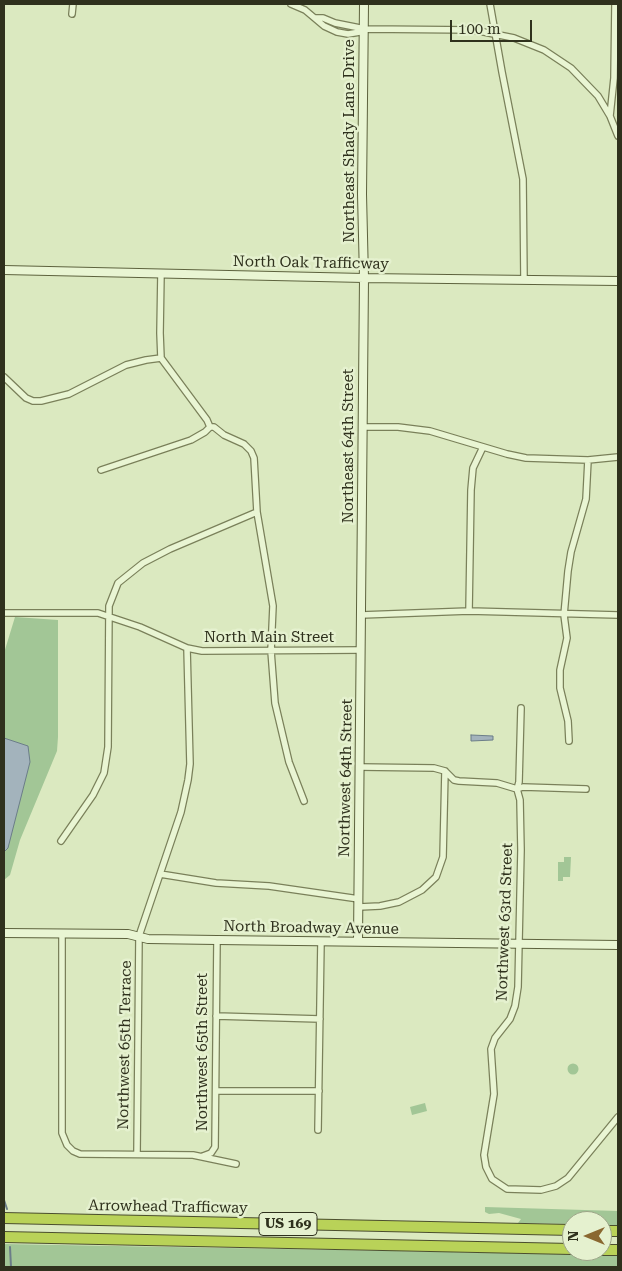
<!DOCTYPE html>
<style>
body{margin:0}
#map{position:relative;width:622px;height:1271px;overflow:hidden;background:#dbe9c0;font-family:"Roboto Serif",serif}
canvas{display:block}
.frame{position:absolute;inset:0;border:5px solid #2f311d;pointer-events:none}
.north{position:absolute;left:562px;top:1211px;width:50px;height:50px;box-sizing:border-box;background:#e5f1cf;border:1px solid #9ca488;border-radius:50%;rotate:270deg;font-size:14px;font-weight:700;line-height:20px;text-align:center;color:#2f311d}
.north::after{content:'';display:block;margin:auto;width:18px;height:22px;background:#8a6830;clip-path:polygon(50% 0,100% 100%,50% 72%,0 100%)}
.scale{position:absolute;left:450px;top:20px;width:82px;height:22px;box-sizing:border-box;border:2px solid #2f311d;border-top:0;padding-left:6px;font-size:15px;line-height:18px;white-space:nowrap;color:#2f311d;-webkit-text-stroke:4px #e5f1cf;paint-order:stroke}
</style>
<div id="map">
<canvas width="622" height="1271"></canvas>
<div class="frame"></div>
<div class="north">N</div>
<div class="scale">100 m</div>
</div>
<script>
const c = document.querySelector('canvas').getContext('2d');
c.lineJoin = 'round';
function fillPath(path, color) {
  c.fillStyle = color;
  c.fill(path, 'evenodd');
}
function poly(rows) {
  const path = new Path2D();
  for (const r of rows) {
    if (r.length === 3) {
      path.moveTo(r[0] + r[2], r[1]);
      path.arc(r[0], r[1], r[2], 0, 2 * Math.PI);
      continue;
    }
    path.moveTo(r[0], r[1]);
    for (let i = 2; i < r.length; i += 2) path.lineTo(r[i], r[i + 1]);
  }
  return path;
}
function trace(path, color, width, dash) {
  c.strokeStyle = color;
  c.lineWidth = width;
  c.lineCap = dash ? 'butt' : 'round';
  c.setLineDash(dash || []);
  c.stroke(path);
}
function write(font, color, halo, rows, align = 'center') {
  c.font = font + ' "Roboto Serif",serif';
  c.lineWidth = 5;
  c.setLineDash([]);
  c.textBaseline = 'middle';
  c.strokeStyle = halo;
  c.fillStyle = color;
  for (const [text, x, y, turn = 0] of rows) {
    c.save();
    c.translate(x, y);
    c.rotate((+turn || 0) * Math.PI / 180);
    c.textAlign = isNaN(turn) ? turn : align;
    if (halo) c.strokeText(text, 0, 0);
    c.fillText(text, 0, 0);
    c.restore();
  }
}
const green = poly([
 [15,617,58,620,58,737,57,751,20,840,10,875,4,880,4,653],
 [564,857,571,857,570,877,563,877,563,881,558,881,558,862,564,862],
 [573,1069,5.5],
 [425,1103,427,1111,412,1115,410,1107],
 [485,1207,618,1211,618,1225,602,1225,602,1221,572,1221,572,1224,518,1223,521,1219,499,1213,489,1214,485,1212],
 [4,1244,618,1255,618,1267,4,1267]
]);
const water = poly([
 [471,735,493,736,493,740,471,741,471,735],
 [4,738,28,746,30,762,8,848,4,852,4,738]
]);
const stream = poly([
 [4,1200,7,1209],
 [10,1247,11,1267]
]);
const street = poly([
 [291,4,305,10,324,26,337,32,348,34,360,32,365,29],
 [490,4,502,72,523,179,524,280],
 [615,4,614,78,610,116,618,136],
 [72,14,73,4],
 [316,18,323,18,335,23,365,29,474,30,514,38,544,50,571,68,598,96,610,116],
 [161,273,160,333,161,358,207,420,210,427],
 [4,377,26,398,33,401,41,401,69,394,126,365,146,360,161,358],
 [210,427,214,427,224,435,244,444,251,451,254,458,257,512,273,606,271,651,275,703,289,762,304,801],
 [363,427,398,427,430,431,507,454,526,458,588,460,618,457],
 [101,470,191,440,205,432,210,427],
 [469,611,471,490,473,468,483,447],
 [4,613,98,613,140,627,187,648,202,651,361,650],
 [361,615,469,611,618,615],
 [521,708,519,782,517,789,520,800,521,850,518,987,515,1006,510,1019,495,1038,491,1049,494,1094,484,1155,486,1167,492,1179,507,1189,541,1190,556,1186,568,1178,618,1117],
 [569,741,568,721,560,688,560,670,567,638,564,615,568,571,571,552,586,499,588,460],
 [360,767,434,768,445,771,454,780,459,781,497,783,517,789,523,787,586,789],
 [61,841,93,795,104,773,108,747,109,606,118,583,143,563,170,549,257,512],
 [160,874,216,883,269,886,359,899],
 [359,907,380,906,399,902,422,890,436,877,443,857,445,771],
 [62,934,62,1133,67,1145,73,1151,80,1154,193,1155,236,1164],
 [216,1016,320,1019],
 [216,1091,319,1091],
 [318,1130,321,941],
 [137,1154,139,936,181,812,188,780,190,764,187,648],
 [203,1156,211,1153,215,1147,217,940]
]);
const secondary = poly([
 [4,270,364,278,618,281],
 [4,933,128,934,148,939,217,940,618,945],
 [358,941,364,278,362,194,364,4]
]);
const highway = poly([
 [4,1218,572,1230],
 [602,1231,618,1231],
 [4,1237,572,1249],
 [602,1250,618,1250]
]);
const shields = [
 [288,1224,58]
];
const shieldNames = [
 ["US 169",288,1224]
];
const streetNames = [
 ["Northeast Shady Lane Drive",350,141,-90],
 ["North Oak Trafficway",311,263,1],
 ["Northeast 64th Street",349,446,-90],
 ["North Main Street",269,638],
 ["Northwest 64th Street",346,778,-89],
 ["Northwest 63rd Street",505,922,-88],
 ["North Broadway Avenue",311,928,1],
 ["Northwest 65th Terrace",125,1045,-89],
 ["Northwest 65th Street",203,1052,-90],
 ["Arrowhead Trafficway",168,1207,1]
];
fillPath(green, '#a2c696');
fillPath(water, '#a3b3bc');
trace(water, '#6b7d88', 1);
trace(stream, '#6b7d88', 2);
trace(street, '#7a805a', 8);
trace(secondary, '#5d623d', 10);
trace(highway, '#4b4e2e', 12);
trace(street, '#e9f5d3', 5.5);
trace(secondary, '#e9f5d3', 8);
trace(highway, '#b9d258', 10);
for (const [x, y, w] of shields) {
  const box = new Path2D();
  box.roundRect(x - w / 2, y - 11.5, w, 23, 4);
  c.fillStyle = '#e5f1cf';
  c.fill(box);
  trace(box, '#2f311d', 1);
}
write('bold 14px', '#2f311d', null, shieldNames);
write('15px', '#2f311d', '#e5f1cf', streetNames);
</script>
